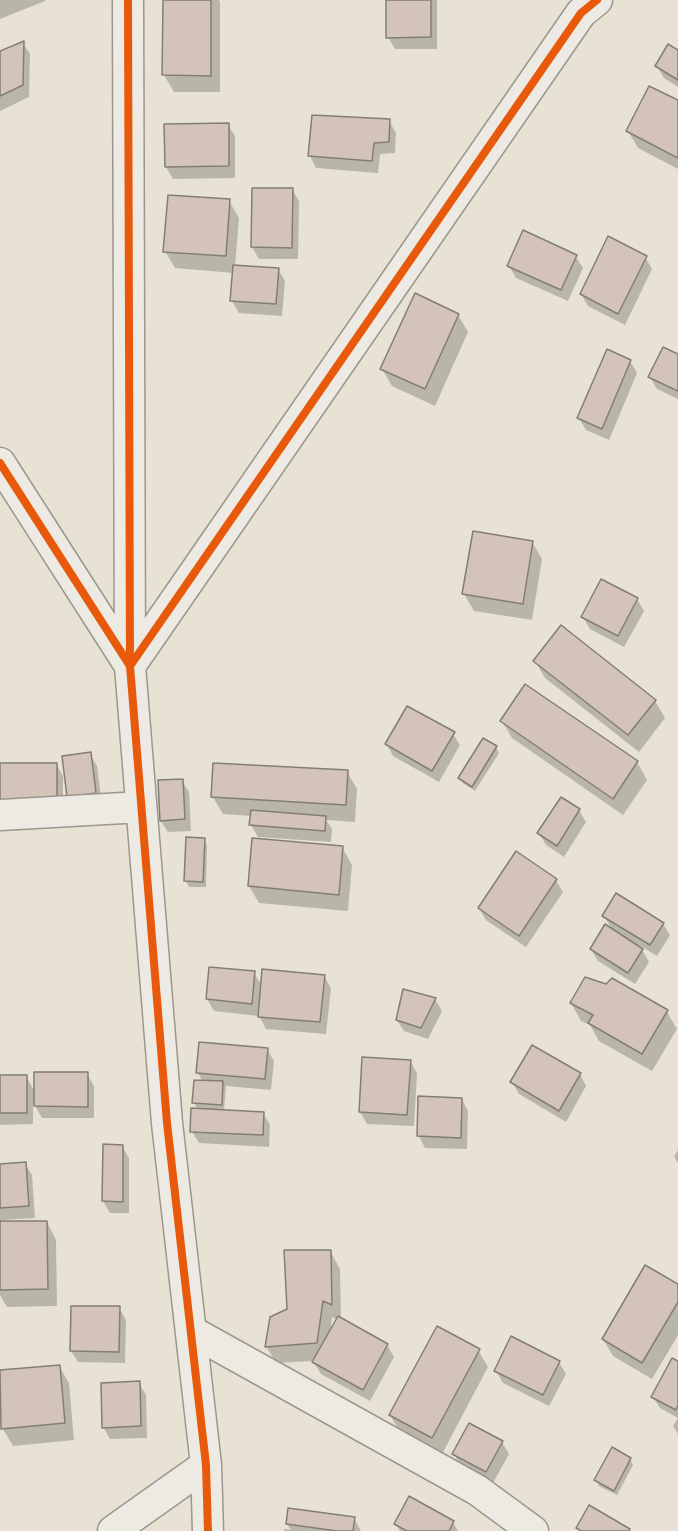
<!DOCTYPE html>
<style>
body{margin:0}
canvas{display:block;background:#e7e2d3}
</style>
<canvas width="678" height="1531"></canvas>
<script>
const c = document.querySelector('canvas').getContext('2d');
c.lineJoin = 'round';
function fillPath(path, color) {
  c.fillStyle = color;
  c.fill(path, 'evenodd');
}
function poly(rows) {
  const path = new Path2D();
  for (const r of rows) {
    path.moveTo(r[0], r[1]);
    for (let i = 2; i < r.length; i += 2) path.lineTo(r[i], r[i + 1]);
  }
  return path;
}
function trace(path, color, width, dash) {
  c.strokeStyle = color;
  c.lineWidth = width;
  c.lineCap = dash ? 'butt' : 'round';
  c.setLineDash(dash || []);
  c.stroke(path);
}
const shadow = poly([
 [0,0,45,0,45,1,0,19],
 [164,0,219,0,220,3,220,92,174,92,164,75],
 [388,0,437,0,437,49,395,49,388,37],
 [23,43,30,54,29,97,0,111,0,53],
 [678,51,678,87,664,78,657,66],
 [678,102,678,169,638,148,628,131],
 [389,121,396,133,395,153,380,154,378,173,316,168,310,156],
 [228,125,235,136,235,178,173,179,166,167],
 [292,189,299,201,298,259,259,259,252,247],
 [229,201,239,218,235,267,278,269,285,281,282,316,239,313,232,301,234,273,175,268,165,251],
 [524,232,576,257,583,268,568,301,516,278,509,266],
 [645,257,652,269,625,325,588,306,581,294],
 [458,315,468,332,435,406,392,386,382,369],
 [678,356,678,399,657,389,650,377],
 [630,361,637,373,609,440,586,430,579,418],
 [532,542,542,559,532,620,474,611,464,594],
 [637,599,644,611,624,647,590,629,583,617],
 [535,661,655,701,665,718,639,752,545,678],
 [526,686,637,762,647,780,623,815,512,738,502,721],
 [453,734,460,745,439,782,393,756,387,744],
 [496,747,499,753,475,791,463,783,459,778],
 [90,754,97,766,102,805,69,796],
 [56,764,63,776,63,811,0,765],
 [347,772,357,789,355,822,326,820,332,829,331,842,258,837,251,825,252,816,223,814,213,797],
 [182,781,189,792,191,831,168,832,161,821],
 [561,799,579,810,586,822,564,857,546,845,539,833],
 [204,839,207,845,206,887,189,887,186,881],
 [342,847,352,865,348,911,259,903,249,886],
 [516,853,556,880,563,892,526,947,486,920,479,908],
 [604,916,663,924,670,935,657,956,639,945,649,962,635,984,598,961,591,949,613,931],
 [254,973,262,986,324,976,331,988,326,1034,266,1029,259,1016,214,1011,207,999],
 [435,999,442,1011,428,1039,404,1031,397,1020],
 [571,1003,667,1012,677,1029,652,1071,599,1041,590,1025,581,1021],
 [267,1049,274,1061,271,1090,226,1086,224,1111,263,1113,270,1125,269,1147,199,1143,192,1131,198,1110,194,1103,203,1082,198,1073],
 [410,1061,417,1073,414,1126,367,1124,360,1112],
 [87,1074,94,1086,94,1118,42,1118,33,1102,33,1124,0,1125,0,1077,26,1076,35,1092],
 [580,1074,586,1086,566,1122,519,1094,512,1082],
 [462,1099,468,1111,467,1149,425,1148,419,1136],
 [122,1146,129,1158,129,1213,110,1213,103,1201],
 [678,1150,678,1163,674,1157],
 [25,1164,32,1175,35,1218,1,1220,1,1223,47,1222,56,1240,57,1306,7,1307,0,1295,0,1166],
 [330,1251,340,1269,341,1319,387,1345,394,1357,370,1401,321,1374,313,1361,276,1363,266,1346,288,1310],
 [332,1317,338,1320,330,1333],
 [678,1286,678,1335,652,1379,613,1356,603,1339],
 [119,1308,126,1320,125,1363,78,1362,71,1351],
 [478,1350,488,1367,442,1454,400,1432,390,1415],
 [559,1362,566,1374,549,1406,503,1383,496,1371],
 [678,1363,678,1434,673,1426,678,1418,660,1408,653,1397],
 [59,1366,69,1383,74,1440,13,1446,3,1429,0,1397,0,1371],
 [139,1383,146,1395,147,1438,110,1439,103,1427],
 [502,1442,509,1454,493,1483,461,1466,454,1454],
 [630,1459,633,1465,617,1495,599,1486,596,1480],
 [354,1518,361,1531,284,1531,284,1529,291,1530,287,1524],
 [453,1522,458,1531,400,1531,396,1524]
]);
const building = poly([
 [163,0,211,0,211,76,162,75,163,0],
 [386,0,431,0,431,37,386,38,386,0],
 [24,41,23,85,0,96,0,51,24,41],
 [668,44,678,50,678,80,655,66,668,44],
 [649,86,678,100,678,158,626,131,649,86],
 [312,115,390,119,389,142,374,143,372,161,308,156,312,115],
 [229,123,229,166,165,167,164,124,229,123],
 [252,188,293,188,292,248,251,247,252,188],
 [168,195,230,199,226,256,163,252,168,195],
 [523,230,577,255,561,290,507,266,523,230],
 [608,236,647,256,618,314,580,294,608,236],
 [233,265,279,268,276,304,230,301,233,265],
 [415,293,459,314,425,389,380,369,415,293],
 [663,347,678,354,678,391,648,377,663,347],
 [607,349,631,360,602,429,577,418,607,349],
 [473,531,533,541,523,604,462,594,473,531],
 [601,579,638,598,618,636,581,617,601,579],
 [561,625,656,700,628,735,533,661,561,625],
 [525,684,638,761,613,799,500,721,525,684],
 [407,706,455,732,432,771,385,744,407,706],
 [483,738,497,746,472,787,458,778,483,738],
 [91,752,96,793,67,797,62,756,91,752],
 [0,763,57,763,57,799,0,800,0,763],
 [213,763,348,770,346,805,211,797,213,763],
 [183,779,185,819,160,821,158,780,183,779],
 [561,797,580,809,557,846,537,833,561,797],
 [251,810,326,816,325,831,249,825,251,810],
 [186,837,205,838,203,882,184,881,186,837],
 [252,838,343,846,339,895,248,886,252,838],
 [516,851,557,879,519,936,478,908,516,851],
 [616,893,664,923,650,945,602,916,616,893],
 [605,924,643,949,628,973,590,949,605,924],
 [209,967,255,971,252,1004,206,999,209,967],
 [262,969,325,975,320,1022,258,1017,262,969],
 [585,977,606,984,612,978,668,1010,642,1054,588,1023,593,1015,570,1003,585,977],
 [403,989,436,998,421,1028,396,1020,403,989],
 [199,1042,268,1048,265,1079,196,1073,199,1042],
 [532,1045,581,1073,559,1111,510,1082,532,1045],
 [362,1057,411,1060,407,1115,359,1112,362,1057],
 [34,1072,88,1072,88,1107,34,1106,34,1072],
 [0,1075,27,1075,27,1113,0,1113,0,1075],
 [194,1080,223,1081,222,1105,192,1103,194,1080],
 [418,1096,462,1098,461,1138,417,1136,418,1096],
 [191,1108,264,1112,263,1135,190,1132,191,1108],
 [103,1144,123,1145,123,1202,102,1201,103,1144],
 [26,1162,29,1206,0,1208,0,1164,26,1162],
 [0,1221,47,1221,48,1289,0,1290,0,1221],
 [284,1250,331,1250,332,1305,323,1301,317,1343,265,1347,270,1317,287,1309,284,1250],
 [645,1265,678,1284,678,1302,642,1363,602,1339,645,1265],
 [71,1306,120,1306,119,1352,70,1351,71,1306],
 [338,1316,388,1344,363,1390,312,1362,338,1316],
 [437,1326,480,1349,432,1438,389,1415,437,1326],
 [511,1336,560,1361,543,1395,494,1371,511,1336],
 [672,1358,678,1361,678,1405,676,1410,651,1397,672,1358],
 [60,1365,65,1423,1,1429,0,1370,60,1365],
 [140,1381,141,1426,102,1428,101,1383,140,1381],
 [469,1423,503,1441,486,1472,452,1454,469,1423],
 [612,1447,631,1458,614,1491,594,1480,612,1447],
 [409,1496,454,1521,449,1531,407,1531,394,1524,409,1496],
 [589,1505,630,1529,629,1531,581,1531,576,1528,589,1505],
 [288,1508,355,1517,353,1531,337,1531,286,1524,288,1508]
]);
const street = poly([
 [128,0,130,666,167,1123,206,1465,208,1531],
 [0,463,130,666,581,13,597,0],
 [0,815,141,807],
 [191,1331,477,1490,533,1531],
 [113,1531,206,1465]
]);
const cycleway = poly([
 [128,0,130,666,167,1123,206,1465,208,1531],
 [0,463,130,666,581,13,597,0]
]);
fillPath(shadow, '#0003');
fillPath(building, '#d3c3b9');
trace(building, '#837e75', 1.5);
trace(street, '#9c978d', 33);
trace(street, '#eceae2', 30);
trace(cycleway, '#e8590c', 8);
</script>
